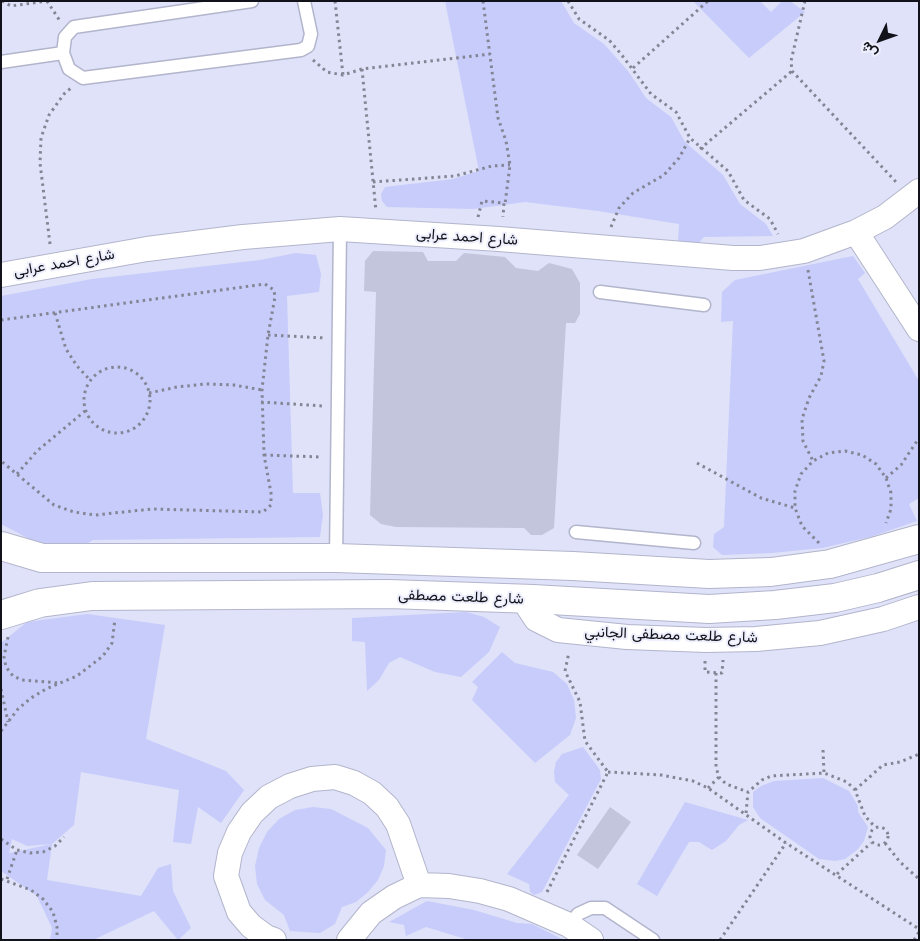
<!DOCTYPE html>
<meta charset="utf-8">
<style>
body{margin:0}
#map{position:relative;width:920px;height:941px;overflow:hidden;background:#dfe2f8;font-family:"Work Sans",Vazirmatn,sans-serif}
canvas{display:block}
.frame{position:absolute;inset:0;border:2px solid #12131a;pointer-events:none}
.north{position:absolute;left:855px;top:15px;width:50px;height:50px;-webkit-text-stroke:4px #eeeffd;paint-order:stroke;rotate:228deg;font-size:14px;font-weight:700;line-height:20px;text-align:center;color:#12131a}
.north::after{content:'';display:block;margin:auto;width:18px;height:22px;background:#12131a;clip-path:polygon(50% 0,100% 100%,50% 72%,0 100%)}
</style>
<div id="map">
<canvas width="920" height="941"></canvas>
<div class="frame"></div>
<div class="north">ش</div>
</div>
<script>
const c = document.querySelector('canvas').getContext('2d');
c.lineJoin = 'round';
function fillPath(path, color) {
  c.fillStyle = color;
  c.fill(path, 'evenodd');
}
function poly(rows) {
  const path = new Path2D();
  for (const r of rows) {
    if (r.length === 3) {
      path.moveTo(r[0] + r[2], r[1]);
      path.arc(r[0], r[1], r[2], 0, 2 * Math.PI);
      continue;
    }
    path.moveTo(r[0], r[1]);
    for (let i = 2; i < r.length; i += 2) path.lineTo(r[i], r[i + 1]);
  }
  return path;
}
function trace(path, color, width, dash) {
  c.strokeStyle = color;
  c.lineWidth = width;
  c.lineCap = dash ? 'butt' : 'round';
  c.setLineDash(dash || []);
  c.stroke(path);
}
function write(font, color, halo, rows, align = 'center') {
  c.font = font + ' "Work Sans",Vazirmatn,sans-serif';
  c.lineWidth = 4;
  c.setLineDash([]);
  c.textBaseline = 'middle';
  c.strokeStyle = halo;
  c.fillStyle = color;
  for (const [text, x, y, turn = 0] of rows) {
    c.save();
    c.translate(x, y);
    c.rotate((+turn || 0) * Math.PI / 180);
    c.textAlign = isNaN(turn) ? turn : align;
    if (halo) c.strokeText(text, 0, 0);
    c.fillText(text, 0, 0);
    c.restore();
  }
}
const green = poly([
 [445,1,561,1,574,23,604,44,628,71,646,98,671,117,685,142,723,175,740,204,766,224,773,236,704,237,698,244,678,241,679,224,598,211,525,202,473,209,387,207,382,201,381,194,385,187,453,179,479,171],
 [693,1,760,1,771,12,782,1,790,1,805,12,749,58],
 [296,253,316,255,321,274,319,292,287,296,293,493,320,493,323,515,320,537,93,540,82,547,39,544,1,524,1,296,92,279,260,260],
 [853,256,865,273,858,279,919,381,919,498,909,504,917,521,870,537,822,548,772,553,722,555,713,547,714,534,724,527,733,321,721,322,722,292,735,280],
 [466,612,484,617,500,627,489,652,461,677,435,672,400,657,389,663,379,680,367,691,365,642,352,641,352,618],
 [87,614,165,625,146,739,226,771,244,790,221,823,198,807,191,844,173,842,179,790,81,772,74,825,52,844,47,880,141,896,158,868,171,864,173,891,191,928,178,940,154,911,93,940,50,940,52,928,37,896,1,871,1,643,27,622],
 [12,839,27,846,52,844,9,853],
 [502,652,515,663,553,672,567,684,574,700,576,718,570,735,535,763,472,700,478,687,472,682],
 [583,747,600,770,601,779,542,892,534,895,530,892,529,884,507,874,569,795,555,782,554,772,556,762,562,754],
 [823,778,849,791,858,806,858,812,868,827,864,841,857,850,845,859,835,861,819,859,809,852,760,818,753,807,753,792,761,786,774,781],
 [685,802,748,820,739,825,726,841,712,850,699,842,689,842,657,896,637,884],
 [313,807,331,809,368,828,386,850,384,866,378,880,368,892,356,902,342,907,335,924,320,933,290,931,284,915,265,900,257,884,255,866,259,848,267,832,279,819,295,810],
 [427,901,474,910,517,923,532,924,564,940,469,940,426,927,406,936,404,925,389,922]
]);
const building = poly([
 [373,251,423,252,428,261,456,261,464,253,505,257,516,268,538,271,549,263,572,269,580,283,580,314,575,323,566,323,554,528,542,535,531,535,524,528,396,527,381,524,370,515,376,292,364,291,365,261],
 [610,807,631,822,598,869,577,855]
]);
const path = poly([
 [2,1,11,6,47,1],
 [47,1,60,21],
 [335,1,343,75],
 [483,1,498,118,506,141,510,165,505,204],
 [568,1,579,19,609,40,621,54,651,94,676,112,690,138,728,171,744,200,770,219,778,234],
 [805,1,791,61,792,71,897,183],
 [313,60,327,72,343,75,362,69,490,54],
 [633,68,708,1],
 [362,69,376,211],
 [700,149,792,71],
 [373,182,455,176,492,166,510,165],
 [478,217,482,201,504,203,503,217],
 [611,227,619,208,633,193,664,175,679,158,690,138],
 [50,244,40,163,41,138,49,115,64,94,71,88],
 [808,270,824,361,821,376,809,398,802,419,803,441,813,461],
 [55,313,66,349,77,366,90,380],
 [1,320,265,284,274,290,275,297,268,335,262,390,264,455,271,493,271,505,263,512,152,509,95,515,74,512,54,505,1,461],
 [268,335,325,338],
 [117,400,33],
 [149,393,177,387,206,384,234,385,262,390],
 [261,402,323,406],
 [264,455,321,457],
 [697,463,761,498,795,508],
 [17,474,37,451,85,411],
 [886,478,901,465,919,438],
 [819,543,802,526,795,508,795,491,801,474,813,461,828,453,845,451,862,455,876,464,886,478,891,493,891,509,886,523],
 [8,637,4,657,6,667,13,676,22,680,59,683],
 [705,661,705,672,722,673,723,660],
 [716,673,716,767,719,777,726,784,748,792],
 [1,689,8,722],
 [1,731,18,709,31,698,46,689,77,676,103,656,112,643,115,619],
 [823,750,824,773],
 [608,772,661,775,693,781,708,788,786,843,919,929],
 [708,788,719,777],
 [855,790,883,765,900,762,919,754],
 [746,813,748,792,762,780,771,776,824,773,847,782,855,790,865,816,875,827],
 [879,836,9],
 [1,839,17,850,30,853,43,852,55,846,64,837],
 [885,843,900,862,919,879],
 [837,874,871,843],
 [1,879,31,890,43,899,53,912,57,927,57,940],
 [7,879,17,850],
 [547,892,608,772,585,741,580,702,565,671,569,652],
 [720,940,786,843],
 [914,940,919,932]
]);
const service = poly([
 [252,1,74,27,65,37,63,53,69,69,83,78,301,50,308,46,311,34,304,1],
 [1,62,63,53],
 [600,292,704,305],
 [576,532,694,543],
 [336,558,340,229],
 [569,925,578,914,591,908,605,908,653,940]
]);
const minor = poly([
 [856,232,919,329],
 [1,275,147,249,243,237,340,229,499,239,733,258,760,258,804,251,856,232,885,217,919,191],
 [523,599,536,619,558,630,627,637,706,640,756,639,820,633,883,619,919,607],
 [274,940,266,937,251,926,239,912,226,876,230,853,239,832,252,813,269,797,290,786,312,779,335,777,354,783,372,793,387,807,398,824,419,885],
 [349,940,371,913,394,897,419,885,449,886,480,891,509,899,569,925,591,940]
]);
const tertiary = poly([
 [1,546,42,558,336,558,573,566,709,574,771,572,830,564,919,539],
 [1,615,40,603,92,596,389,594,533,599,709,609,775,605,835,598,878,588,919,575]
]);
const streetNames = [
 ["شارع احمد عرابى",467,237,4],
 ["شارع احمد عرابى",64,263,-10],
 ["شارع طلعت مصطفى",461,597,2],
 ["شارع طلعت مصطفى الجانبي",671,635,2]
];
fillPath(green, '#c7ccfb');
fillPath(building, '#c2c5db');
trace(service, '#b2b5cb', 15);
trace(minor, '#b2b5cb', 26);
trace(tertiary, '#b2b5cb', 30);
trace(path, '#838594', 3, [2.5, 4]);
trace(service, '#fff', 12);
trace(minor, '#fff', 24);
trace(tertiary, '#fff', 28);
write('15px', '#12131a', '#eeeffd', streetNames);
</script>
